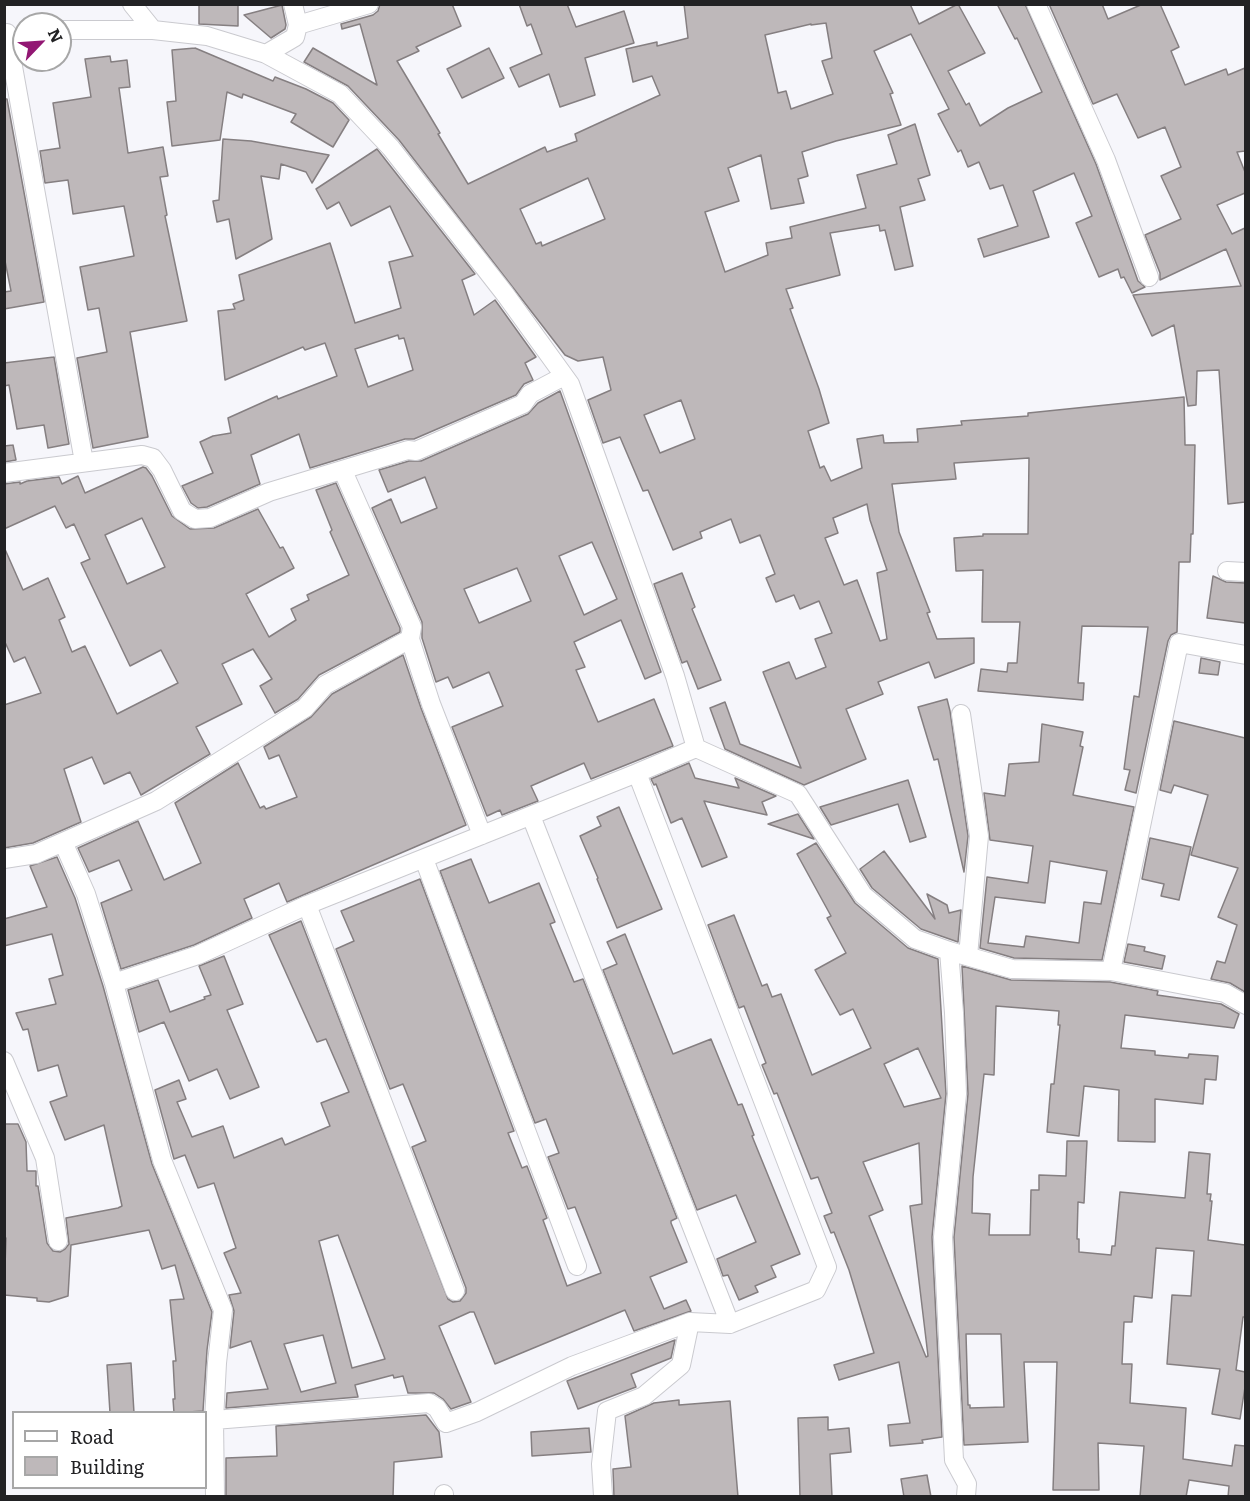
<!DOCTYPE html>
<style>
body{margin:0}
#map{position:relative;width:1250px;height:1501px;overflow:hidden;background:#f6f6fb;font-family:Literata,serif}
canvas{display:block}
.frame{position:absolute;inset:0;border:6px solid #222224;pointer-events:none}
.legend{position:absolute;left:12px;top:1411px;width:195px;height:78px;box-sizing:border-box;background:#fff;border:2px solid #a7a7a7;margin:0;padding:8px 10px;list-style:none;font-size:18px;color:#222224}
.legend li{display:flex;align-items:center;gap:12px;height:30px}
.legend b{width:30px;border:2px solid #a7a7a7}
.north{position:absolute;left:12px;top:12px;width:60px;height:60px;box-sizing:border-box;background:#fff;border:2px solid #a7a7a7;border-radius:50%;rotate:65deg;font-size:16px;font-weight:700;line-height:24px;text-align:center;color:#222224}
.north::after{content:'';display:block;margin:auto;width:21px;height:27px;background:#921773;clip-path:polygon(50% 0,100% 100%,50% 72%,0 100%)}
</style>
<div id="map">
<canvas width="1250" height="1501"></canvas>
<div class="frame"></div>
<ul class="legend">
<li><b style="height:8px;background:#fff"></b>Road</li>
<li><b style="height:16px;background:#beb8ba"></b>Building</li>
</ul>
<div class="north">N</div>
</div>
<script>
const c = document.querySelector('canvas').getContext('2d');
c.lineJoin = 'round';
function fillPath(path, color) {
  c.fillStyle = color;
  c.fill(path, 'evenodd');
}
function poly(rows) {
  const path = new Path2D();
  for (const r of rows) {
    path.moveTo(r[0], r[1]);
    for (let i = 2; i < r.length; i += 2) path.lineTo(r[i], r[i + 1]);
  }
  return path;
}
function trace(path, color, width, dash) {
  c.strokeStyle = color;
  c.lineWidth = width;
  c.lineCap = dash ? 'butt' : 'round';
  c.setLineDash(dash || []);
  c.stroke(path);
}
const building = poly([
 [199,4,238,4,238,26,199,24,199,4],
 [380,4,452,4,461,26,416,47,419,51,397,61,440,133,438,134,468,184,545,147,547,152,577,141,575,134,660,95,652,76,633,82,626,49,657,42,657,46,688,38,684,4,910,4,919,24,958,4,985,53,948,71,966,105,969,103,980,126,1008,108,1042,92,1017,38,1015,39,997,4,1025,4,1096,164,1138,281,1145,287,1132,293,1124,277,1121,278,1118,269,1099,277,1076,223,1092,216,1074,173,1033,191,1049,237,984,257,978,239,1018,226,1003,185,990,189,979,162,968,167,961,150,958,152,938,114,949,109,911,34,874,51,893,93,890,94,901,125,836,141,802,152,808,176,798,179,804,203,771,209,761,155,728,168,739,201,705,212,725,272,768,255,766,243,792,238,790,227,866,208,857,175,897,164,888,135,915,124,930,175,918,179,925,200,900,207,913,266,895,270,885,230,880,231,879,225,830,233,840,275,786,289,793,308,790,309,819,389,829,423,808,431,820,468,824,466,831,481,862,468,857,439,883,435,884,443,918,442,917,429,962,425,961,421,1028,416,1028,413,1184,397,1185,445,1195,445,1193,534,1191,534,1190,562,1179,562,1177,632,1171,635,1168,641,1136,793,1125,790,1130,770,1124,769,1134,696,1139,697,1148,627,1082,626,1078,683,1084,683,1083,700,978,691,981,669,1007,672,1008,663,1017,663,1020,622,982,622,983,570,956,571,954,538,983,536,983,534,1028,534,1029,458,954,463,956,479,892,484,899,532,930,612,927,613,937,639,974,638,974,663,935,678,929,662,878,682,883,694,846,709,866,759,804,785,725,749,710,708,725,702,740,744,801,768,763,672,789,662,796,679,826,667,815,639,832,633,819,601,800,609,794,595,776,602,766,578,775,574,760,535,740,543,731,519,700,532,702,538,673,550,648,490,643,491,620,437,603,443,588,400,611,390,603,357,578,361,565,355,399,140,348,86,304,62,313,48,377,85,360,24,342,29,341,24,373,15,378,11,380,4],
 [826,23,832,58,822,61,833,94,791,109,786,91,778,93,765,35,811,24,811,25,826,23],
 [588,178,605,219,542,246,541,242,536,244,520,209,588,178],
 [681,400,695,439,660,453,644,415,681,400],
 [867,504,870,520,887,570,877,573,887,639,880,641,857,580,844,585,825,538,838,533,833,518,867,504],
 [519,4,567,4,576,27,624,11,634,43,585,58,595,95,560,107,549,74,519,87,510,68,542,54,531,24,527,26,519,4],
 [1049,4,1102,4,1108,19,1143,4,1160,4,1179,47,1171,51,1185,85,1226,69,1228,75,1245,68,1245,151,1237,152,1245,172,1245,193,1217,205,1232,234,1245,228,1245,502,1228,504,1219,370,1197,371,1196,405,1188,406,1174,325,1152,336,1133,295,1241,286,1226,249,1160,280,1160,273,1145,235,1181,219,1161,176,1181,167,1165,127,1138,138,1117,94,1093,104,1049,4],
 [282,5,286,25,285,29,271,38,244,15,282,5],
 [195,48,273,81,275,77,306,89,333,103,349,120,333,147,291,122,296,114,243,94,242,98,227,92,220,140,172,146,167,102,176,101,172,50,195,48],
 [489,48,504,78,462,98,447,69,489,48],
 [110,56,111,62,127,60,130,87,119,88,128,153,163,147,168,176,160,177,167,215,165,216,187,321,130,332,148,437,93,448,77,358,107,352,99,308,88,310,80,267,134,256,124,206,73,214,68,180,45,183,40,151,60,148,53,103,91,97,85,59,110,56],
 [4,99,7,99,44,302,4,309,4,292,11,291,4,256,4,99],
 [223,139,251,141,329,155,312,183,306,172,281,164,279,179,261,176,272,239,236,259,229,219,217,222,213,201,219,200,223,139],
 [377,149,475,274,462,280,474,315,495,300,536,357,525,363,533,380,524,384,516,395,414,439,405,439,310,468,299,434,251,455,260,484,207,507,198,508,191,503,182,486,213,473,200,442,213,436,231,433,228,418,277,396,278,399,337,376,325,343,305,350,303,347,225,380,218,311,235,309,233,304,244,300,239,275,330,243,355,323,401,308,389,262,413,256,390,206,351,226,339,202,327,209,316,189,377,149],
 [398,335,399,339,404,338,413,370,368,387,355,349,398,335],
 [54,357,69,444,48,448,44,425,17,429,9,385,4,386,4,363,54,357],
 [560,391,661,672,645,679,621,620,574,642,585,667,576,670,598,722,654,699,673,746,591,779,584,763,531,786,538,801,502,815,500,810,487,816,452,727,503,706,489,672,453,688,448,677,436,682,422,638,422,622,372,508,391,499,401,523,437,508,425,477,388,492,379,470,409,461,421,461,528,414,538,403,560,391],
 [592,542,617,599,584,615,559,556,592,542],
 [517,568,531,601,479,623,464,589,517,568],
 [13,445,16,460,4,462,4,446,13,445],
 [143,467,146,468,152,476,172,516,190,529,214,528,258,509,280,548,283,547,294,568,246,594,269,637,296,620,291,609,309,600,307,595,349,575,330,532,332,530,316,490,336,483,400,628,400,632,319,675,298,699,275,713,260,686,272,679,253,649,222,664,242,704,196,727,210,754,141,795,130,772,104,784,92,757,64,769,81,822,33,843,4,848,4,705,41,693,25,657,14,662,4,640,4,547,23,590,48,578,65,617,59,620,72,652,85,646,117,714,178,683,161,650,130,666,81,563,90,559,74,524,66,528,55,506,4,529,4,484,20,482,20,484,27,481,59,477,62,484,78,476,85,493,143,467],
 [142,518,165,567,127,584,105,535,142,518],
 [682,573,695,607,692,609,721,680,698,689,687,661,682,663,654,584,682,573],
 [1213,576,1226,582,1245,583,1245,623,1207,618,1213,576],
 [403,655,421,708,466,825,287,902,279,883,244,899,252,918,194,945,121,969,101,903,132,890,119,860,89,872,78,848,138,821,164,880,201,863,175,803,238,763,260,808,264,806,266,809,297,797,279,755,269,759,264,747,311,717,332,694,403,655],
 [1201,658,1220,662,1218,675,1199,673,1201,658],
 [947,699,950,711,968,836,964,872,938,759,934,760,918,707,947,699],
 [1174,721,1245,738,1245,992,1230,983,1211,979,1217,961,1225,963,1237,925,1218,917,1238,868,1191,855,1208,795,1174,785,1171,793,1160,790,1174,721],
 [1042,724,1083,732,1080,746,1083,747,1073,795,1134,807,1102,960,1014,958,980,948,987,877,1028,883,1033,846,990,840,984,793,1005,796,1009,764,1039,762,1042,724],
 [1050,861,1107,871,1101,904,1084,902,1079,943,1026,936,1024,947,988,943,995,897,1045,903,1050,861],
 [689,763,695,778,739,788,735,778,776,796,762,802,767,815,704,801,727,857,702,867,682,818,671,823,656,784,654,785,651,779,689,763],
 [908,780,926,837,910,842,898,804,831,825,820,807,908,780],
 [619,807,662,909,617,928,597,879,598,878,580,836,601,826,597,817,619,807],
 [798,814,814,839,768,824,798,814],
 [1150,838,1191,847,1179,900,1161,896,1164,884,1142,879,1150,838],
 [816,843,855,903,908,948,938,959,946,1094,932,1237,942,1437,922,1440,923,1443,890,1446,888,1425,910,1423,899,1362,839,1380,834,1365,874,1353,849,1270,834,1232,831,1233,824,1216,832,1213,818,1177,811,1179,777,1093,774,1094,762,1065,766,1063,744,1006,739,1008,708,925,734,915,762,986,767,984,772,997,781,994,812,1075,871,1048,853,1009,840,1015,815,970,846,953,827,918,831,916,797,854,816,843],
 [918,1048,941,1098,904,1107,884,1064,918,1048],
 [919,1143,922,1204,910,1206,928,1356,926,1357,869,1216,883,1210,863,1162,919,1143],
 [884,851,935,919,927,894,947,905,949,913,961,910,958,942,921,929,872,888,860,869,884,851],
 [57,857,75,898,103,986,152,1164,212,1312,207,1350,203,1411,174,1413,173,1399,175,1399,173,1361,176,1361,170,1300,184,1299,175,1265,162,1269,149,1230,71,1245,68,1296,49,1302,37,1301,37,1298,4,1295,6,1238,4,1238,4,1124,18,1124,26,1142,27,1171,36,1171,36,1186,38,1186,47,1243,53,1251,60,1252,65,1249,69,1244,66,1218,118,1208,122,1206,104,1125,65,1140,50,1102,67,1096,58,1065,38,1071,28,1029,23,1030,16,1013,56,1004,49,979,63,975,52,934,4,946,4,919,47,907,30,866,57,857],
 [471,859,489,903,539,883,555,922,550,924,574,982,583,979,677,1218,671,1221,671,1223,687,1262,650,1277,664,1309,686,1300,691,1311,634,1331,625,1310,495,1364,474,1312,470,1312,439,1326,471,1402,451,1409,443,1399,434,1393,408,1393,403,1376,394,1378,393,1375,355,1385,358,1397,226,1408,227,1393,268,1389,251,1341,230,1348,234,1311,229,1295,241,1293,224,1253,236,1248,214,1183,198,1188,185,1155,174,1159,155,1090,179,1080,186,1099,177,1102,192,1137,223,1126,234,1158,282,1138,285,1145,330,1126,321,1103,349,1092,326,1039,317,1042,269,935,301,921,448,1299,453,1302,460,1301,466,1293,466,1288,412,1147,426,1141,403,1084,390,1089,336,949,354,941,341,911,420,879,514,1131,508,1133,522,1168,527,1166,547,1218,543,1220,567,1286,601,1273,575,1207,568,1209,548,1157,559,1153,546,1119,535,1123,440,871,471,859],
 [338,1235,385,1359,352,1368,319,1241,338,1235],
 [323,1335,336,1383,301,1392,284,1344,323,1335],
 [625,934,673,1054,711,1039,738,1105,742,1104,754,1135,752,1136,800,1254,771,1266,776,1277,755,1286,758,1292,739,1300,728,1275,723,1276,717,1259,756,1242,736,1195,697,1210,603,970,617,964,607,942,625,934],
 [1128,944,1145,947,1144,951,1165,956,1162,969,1124,962,1128,944],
 [224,956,243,1004,227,1010,259,1087,230,1099,217,1069,189,1081,164,1022,139,1032,128,990,158,980,170,1012,205,999,204,997,211,995,199,966,224,956],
 [962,966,1011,980,1110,982,1158,991,1157,995,1221,1004,1239,1014,1234,1028,1125,1015,1121,1048,1155,1051,1155,1055,1188,1058,1189,1054,1218,1056,1216,1080,1205,1079,1203,1104,1155,1099,1155,1142,1118,1141,1119,1090,1084,1086,1079,1136,1047,1132,1051,1084,1054,1084,1060,1025,1058,1025,1059,1011,996,1006,994,1075,984,1074,973,1177,972,1213,990,1214,989,1235,1030,1235,1031,1190,1039,1190,1039,1175,1066,1176,1067,1141,1087,1141,1084,1203,1078,1202,1077,1239,1079,1239,1079,1252,1111,1255,1112,1246,1115,1246,1120,1192,1185,1198,1189,1152,1210,1154,1207,1194,1211,1194,1210,1201,1212,1201,1208,1240,1245,1245,1245,1317,1243,1317,1236,1370,1245,1372,1245,1387,1240,1419,1212,1414,1220,1369,1167,1364,1172,1295,1191,1296,1194,1251,1156,1248,1152,1298,1134,1296,1132,1322,1124,1322,1122,1364,1132,1364,1130,1403,1186,1408,1183,1459,1232,1466,1235,1445,1245,1446,1245,1497,1228,1497,1229,1486,1189,1480,1186,1497,1140,1497,1144,1446,1098,1443,1099,1490,1053,1490,1057,1362,1024,1362,1028,1442,964,1445,954,1237,968,1094,962,966],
 [966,1334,1001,1334,1004,1407,970,1408,970,1405,968,1405,966,1334],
 [675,1340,671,1358,631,1374,636,1387,578,1409,567,1381,675,1340],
 [131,1363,134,1413,110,1413,107,1365,131,1363],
 [679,1400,679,1405,730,1401,738,1497,614,1497,613,1469,631,1467,625,1416,654,1403,679,1400],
 [426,1415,439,1432,442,1457,394,1462,393,1497,226,1497,226,1458,277,1456,276,1426,426,1415],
 [828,1417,828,1430,849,1428,851,1452,830,1454,832,1497,800,1497,798,1418,828,1417],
 [589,1428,591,1452,532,1456,531,1432,589,1428],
 [927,1475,931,1497,904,1497,901,1479,927,1475]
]);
const street = poly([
 [132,4,153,30],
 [293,4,298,25],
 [1036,4,1106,160,1149,277],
 [60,30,153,30,207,36,266,54,340,94,391,148,505,294,570,384,675,676,696,748],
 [7,33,84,462],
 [266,54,295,37,298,25,369,4],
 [343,471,412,627,410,639,431,704,482,835],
 [4,473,142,455,153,458,162,470,182,511,195,519,210,518,269,492,408,450,416,451,523,404,530,394,564,376],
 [1227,571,1246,572],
 [961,714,979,836,968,956],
 [531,816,730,1324],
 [63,842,86,894,114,983,162,1160,223,1310,217,1363,214,1420,215,1496],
 [4,859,36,854,156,801,305,708,325,685,410,639],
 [424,859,577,1266],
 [307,905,455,1291],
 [949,951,954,1013,957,1094,943,1237,954,1460,967,1484,966,1496],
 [1111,971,1179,643,1246,655],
 [114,983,198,955,307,905,637,773],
 [4,1061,45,1158,58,1241],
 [214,1420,429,1403,437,1408,446,1423,477,1412,572,1366,690,1322,730,1324,816,1290,827,1267,637,773,696,748,798,794,863,895,915,939,949,951,1012,969,1111,971,1225,993,1246,1005],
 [444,1494,444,1496],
 [603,1496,601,1464,607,1411,644,1396,681,1365,690,1322]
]);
fillPath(building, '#beb8ba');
trace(building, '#857f81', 1.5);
trace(street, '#cacacf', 20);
trace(street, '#fff', 18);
</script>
